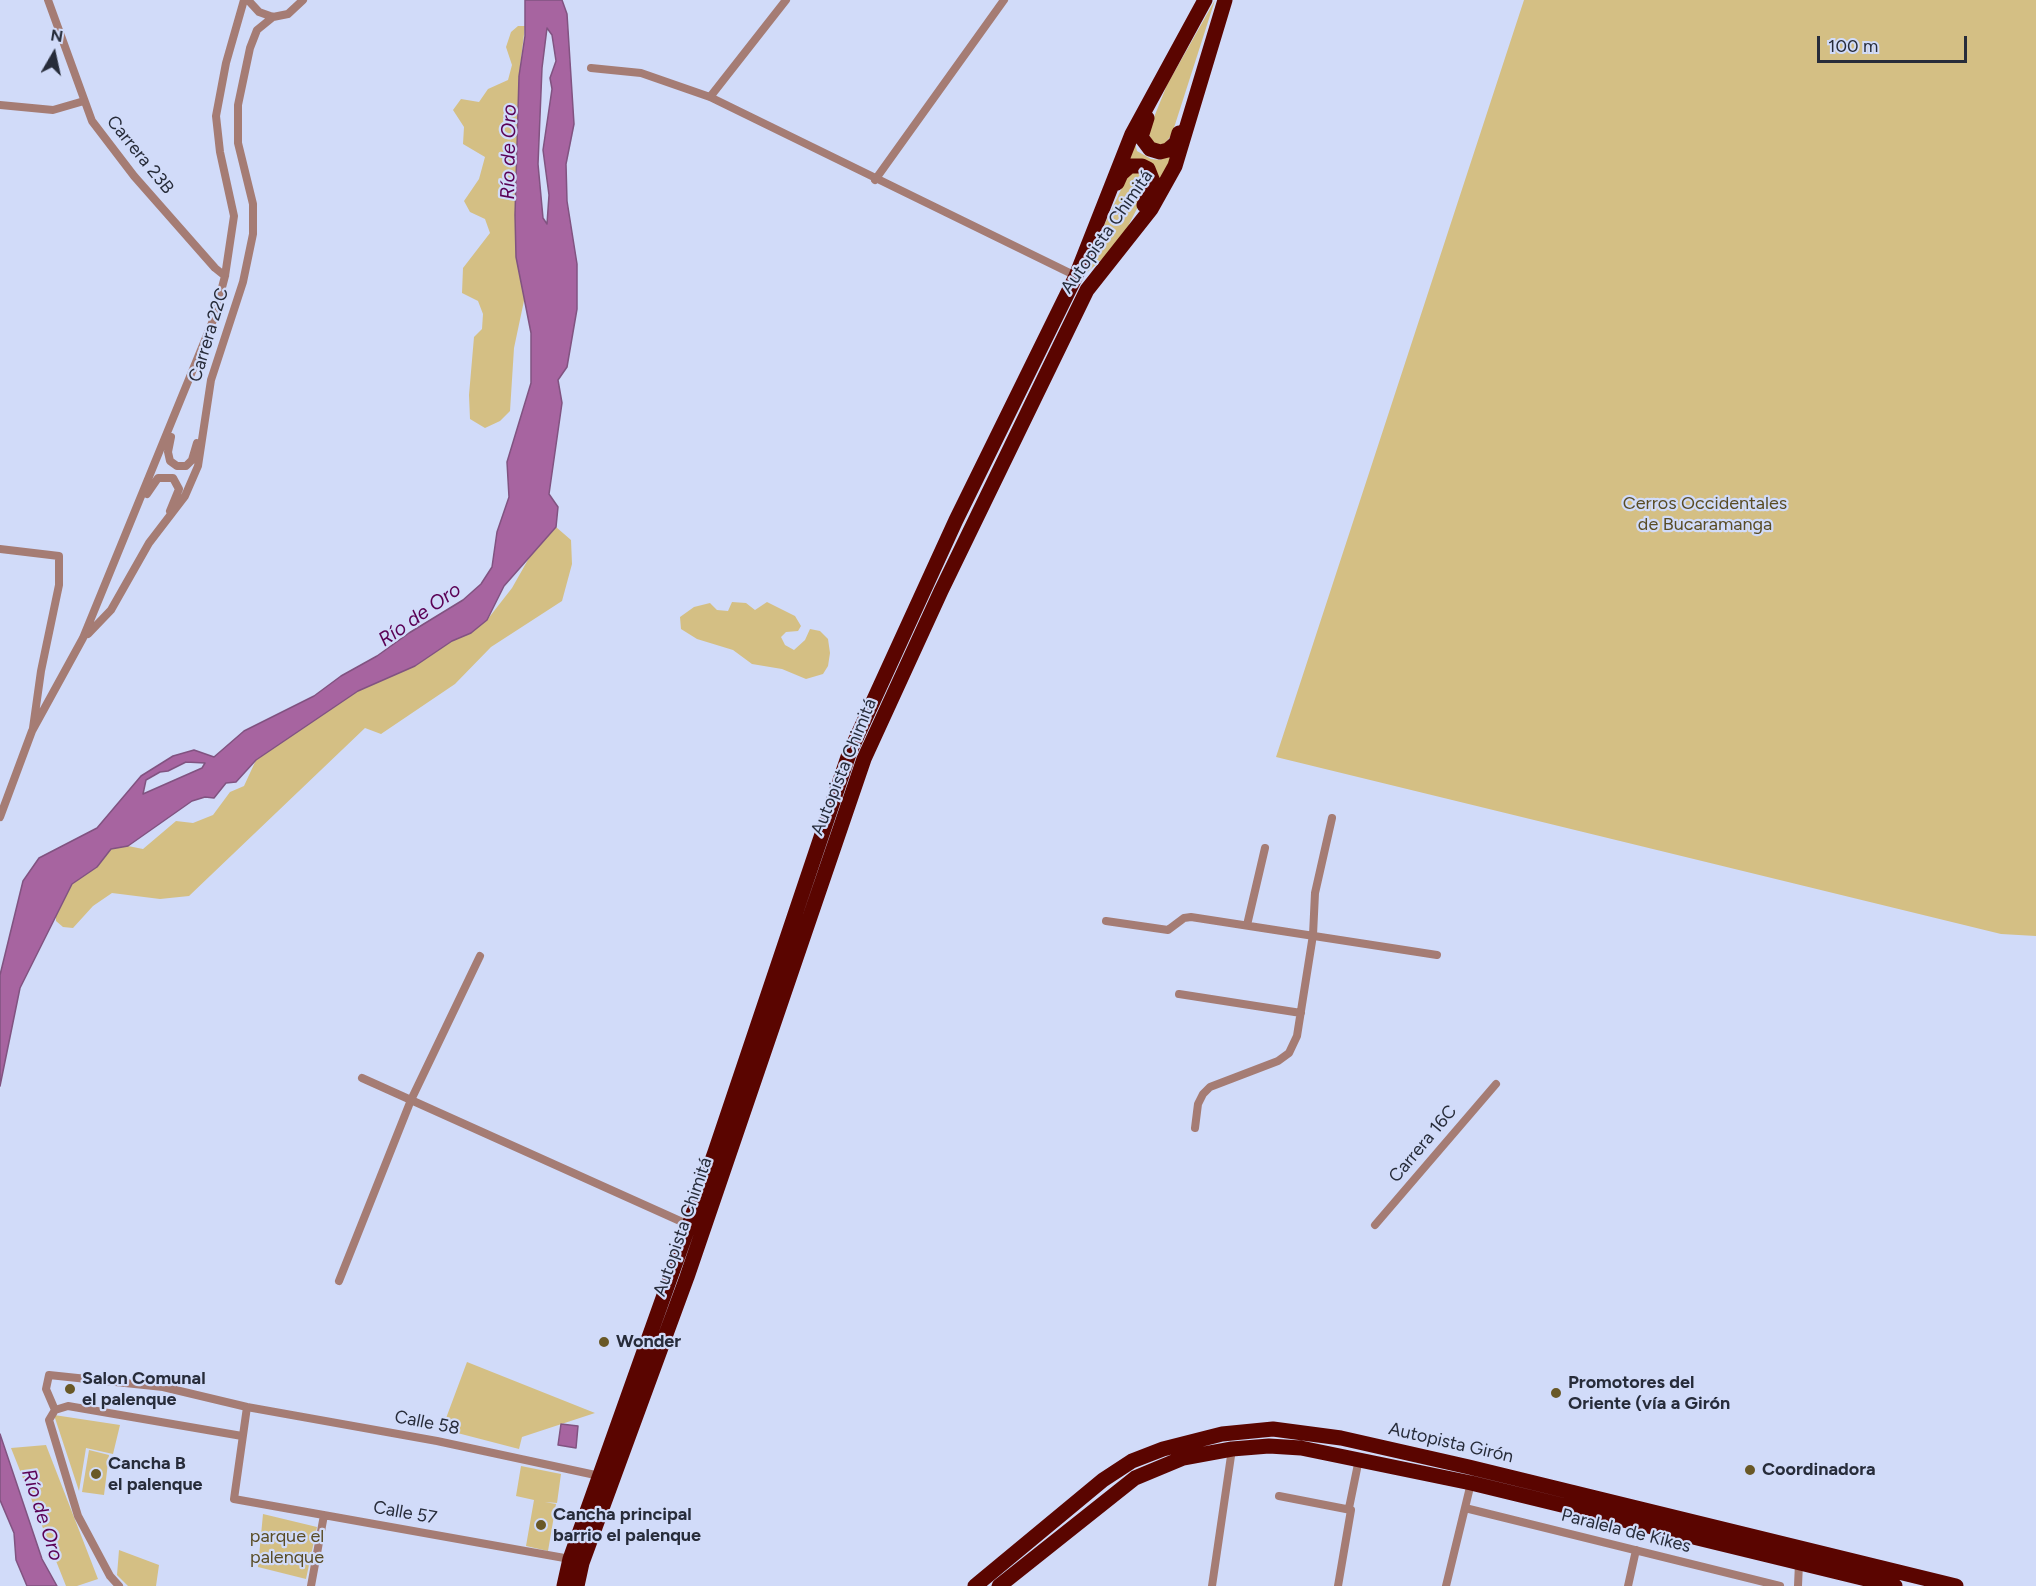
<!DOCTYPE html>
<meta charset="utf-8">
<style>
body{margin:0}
#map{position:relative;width:2036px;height:1586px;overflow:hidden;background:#d1dbf9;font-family:Figtree,sans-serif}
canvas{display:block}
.north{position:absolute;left:24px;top:24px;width:60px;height:60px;-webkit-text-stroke:4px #d1dbf9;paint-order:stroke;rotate:9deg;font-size:16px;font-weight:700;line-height:24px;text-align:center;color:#272c3a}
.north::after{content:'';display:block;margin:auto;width:21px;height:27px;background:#272c3a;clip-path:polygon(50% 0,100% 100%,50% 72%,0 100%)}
.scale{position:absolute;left:1817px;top:36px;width:150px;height:27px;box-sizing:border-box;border:3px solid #272c3a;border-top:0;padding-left:8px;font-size:18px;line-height:21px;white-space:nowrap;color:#272c3a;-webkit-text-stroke:4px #d1dbf9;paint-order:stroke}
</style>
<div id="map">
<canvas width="2036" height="1586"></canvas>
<div class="north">N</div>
<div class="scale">100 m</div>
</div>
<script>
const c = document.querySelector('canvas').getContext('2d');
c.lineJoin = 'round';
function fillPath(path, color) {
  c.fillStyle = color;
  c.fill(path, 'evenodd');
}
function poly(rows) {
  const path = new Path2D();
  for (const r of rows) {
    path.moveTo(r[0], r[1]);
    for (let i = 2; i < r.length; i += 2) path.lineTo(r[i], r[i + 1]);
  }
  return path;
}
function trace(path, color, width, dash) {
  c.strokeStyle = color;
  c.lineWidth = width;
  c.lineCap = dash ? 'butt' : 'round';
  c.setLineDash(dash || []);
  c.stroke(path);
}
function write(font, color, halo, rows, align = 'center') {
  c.font = font + ' Figtree,sans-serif';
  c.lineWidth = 4.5;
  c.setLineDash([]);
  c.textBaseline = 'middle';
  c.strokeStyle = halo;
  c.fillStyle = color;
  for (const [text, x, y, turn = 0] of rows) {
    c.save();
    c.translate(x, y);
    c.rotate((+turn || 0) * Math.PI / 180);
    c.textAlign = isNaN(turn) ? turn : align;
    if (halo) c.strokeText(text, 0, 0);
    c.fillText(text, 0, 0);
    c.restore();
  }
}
const green = poly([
 [1215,0,1172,134,1164,145,1153,143,1148,132,1167,85],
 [1524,0,2036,0,2036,936,2001,934,1276,757],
 [518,26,525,26,519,76,515,215,516,257,525,296,514,348,510,411,500,421,485,428,470,419,469,395,474,337,482,329,483,314,478,301,462,293,463,268,490,233,485,219,470,212,464,201,479,179,485,157,463,144,464,127,453,110,461,99,479,102,488,89,508,80,512,65,506,47,511,32],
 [1134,139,1137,151,1151,159,1160,160,1176,151,1165,174,1157,182,1123,164],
 [1129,173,1141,173,1145,177,1144,195,1125,232,1108,254,1084,275,1098,238],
 [556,527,571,540,572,564,562,601,491,647,455,684,381,734,365,728,189,896,160,899,112,893,93,906,73,928,63,927,56,921,56,914,72,884,97,867,111,849,128,846,143,849,176,821,193,823,213,815,230,792,244,786,256,760,358,691,415,666,452,641,471,633,487,620,512,588,529,558],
 [732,602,746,603,755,610,767,602,795,616,801,626,798,631,786,632,781,637,785,645,794,650,805,640,810,629,820,631,828,639,830,653,828,666,823,674,806,679,782,669,752,664,733,650,697,639,681,629,680,617,694,607,710,603,717,610,728,611],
 [467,1362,595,1413,522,1437,519,1449,442,1429],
 [54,1415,120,1425,113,1454,86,1448,79,1491],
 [46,1445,98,1579,77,1586,66,1586,11,1448],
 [89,1450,109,1455,104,1495,82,1492],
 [521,1466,561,1474,557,1503,545,1502,556,1504,548,1551,526,1546,534,1500,516,1496],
 [263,1514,317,1527,306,1579,258,1567],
 [119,1550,159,1565,156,1586,128,1586,117,1575]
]);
const water = poly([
 [525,0,562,0,567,14,574,124,566,164,567,201,577,264,577,309,567,367,558,380,562,403,549,494,558,507,556,527,504,586,487,620,471,633,452,641,415,666,358,691,256,760,236,782,226,783,214,798,205,797,192,801,128,846,111,849,97,867,72,884,20,988,0,1086,0,975,23,881,39,858,97,828,141,776,173,756,194,750,214,757,244,731,314,696,341,676,377,656,409,633,463,600,481,584,492,567,497,532,509,497,507,462,531,383,531,333,516,257,515,215,519,76,525,36,525,0],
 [547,28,552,35,556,61,550,78,552,89,543,150,549,195,547,224,543,218,538,164,542,68,547,28],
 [186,762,205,763,202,768,143,794,146,780,160,772,168,771,186,762],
 [561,1424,578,1426,576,1448,558,1445,561,1424],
 [0,1434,42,1559,57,1586,27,1586,16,1560,14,1533,0,1500,0,1434]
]);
const street = poly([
 [48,0,92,121,134,176,215,268,225,276],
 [248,0,259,12,273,17,288,14,303,0],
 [591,68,641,73,710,97,1076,276],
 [710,97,786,0],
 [0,105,53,110,84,101],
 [875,180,1004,0],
 [171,437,168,452,170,461,177,466,186,466,192,460,197,443],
 [147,494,158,478,173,478,179,489,170,511],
 [0,549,59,556,59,585,41,671,33,728],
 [88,634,111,610,149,543,185,496,198,466,211,380,243,282,253,234,253,204,238,143,238,105,250,48,257,30,273,17],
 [0,817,32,731,83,638,214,318,225,276,234,216,220,152,216,116,226,63,244,0],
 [1106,921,1168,930,1184,918,1191,917,1437,955],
 [1247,925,1265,848],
 [1179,994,1301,1013],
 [362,1078,689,1225],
 [1195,1128,1198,1104,1203,1094,1210,1087,1278,1061,1289,1053,1297,1036,1313,935,1315,893,1332,818],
 [1375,1225,1496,1084],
 [339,1281,411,1100,480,956],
 [247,1407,234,1499,570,1559],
 [55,1410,46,1389,49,1375,163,1387,247,1407,437,1441,600,1476],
 [1279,1496,1351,1510,1338,1586],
 [1349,1508,1359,1459],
 [1465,1508,1780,1586],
 [119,1586,110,1576,78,1516,49,1420,55,1410,68,1406,242,1436],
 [311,1586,324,1515],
 [1212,1586,1232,1449],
 [1446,1586,1471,1483],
 [1628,1586,1636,1550],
 [1798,1586,1799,1563]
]);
const highway = poly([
 [1147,118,1141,137,1150,149,1160,152,1168,150,1176,143,1179,133],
 [1117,183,1121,174,1130,166,1142,166,1148,169,1154,184,1144,205],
 [564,1586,570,1559,715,1152,849,754,956,520,1076,276,1132,134,1205,0],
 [577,1586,582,1563,687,1277,864,759,941,591,1087,290,1151,209,1175,166,1225,0],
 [975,1586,1103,1480,1132,1461,1163,1449,1222,1434,1273,1429,1341,1438,1469,1467,1956,1586],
 [999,1586,1135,1478,1183,1458,1232,1449,1269,1446,1301,1448,1471,1483,1895,1586]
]);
const markers = [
 [604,1342,6,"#695826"],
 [70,1389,6,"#695826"],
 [1556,1393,6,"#695826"],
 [1750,1470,6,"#695826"],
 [96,1474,6,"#695826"],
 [541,1525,6,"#695826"]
];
const streetNames = [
 ["Carrera 23B",140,155,51],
 ["Autopista Chimitá",1107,232,-55],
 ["Carrera 22C",209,335,-73],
 ["Autopista Chimitá",844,767,-68],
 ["Carrera 16C",1423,1144,-50],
 ["Autopista Chimitá",683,1227,-71],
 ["Calle 58",427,1423,11],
 ["Autopista Girón",1451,1443,13],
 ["Calle 57",405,1513,10],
 ["Paralela de Kikes",1626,1531,14]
];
const parkNames = [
 ["Cerros Occidentales",1705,504],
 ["de Bucaramanga",1705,525],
 ["parque el",287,1537],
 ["palenque",287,1558]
];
const poiNames = [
 ["Wonder",616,1342],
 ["Salon Comunal",82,1379],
 ["el palenque",82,1400],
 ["Promotores del",1568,1383],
 ["Oriente (vía a Girón",1568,1404],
 ["Cancha B",108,1464],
 ["el palenque",108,1485],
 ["Coordinadora",1762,1470],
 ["Cancha principal",553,1515],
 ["barrio el palenque",553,1536]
];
const waterNames = [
 ["Río de Oro",509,152,-89],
 ["Río de Oro",420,615,-35],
 ["Río de Oro",42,1515,72]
];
fillPath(green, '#d4bf84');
fillPath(water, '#a764a0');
trace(water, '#815381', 1.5);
trace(street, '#a57c74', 8);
trace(highway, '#5a0500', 15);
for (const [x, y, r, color] of markers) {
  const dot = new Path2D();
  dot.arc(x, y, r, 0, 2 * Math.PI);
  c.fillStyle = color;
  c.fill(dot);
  trace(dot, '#d1dbf9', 2);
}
write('18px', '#272c3a', '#d1dbf9', streetNames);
write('18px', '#594c25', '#d1dbf9', parkNames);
write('bold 18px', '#272c3a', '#d1dbf9', poiNames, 'left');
write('italic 20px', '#5a0155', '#d1dbf9', waterNames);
</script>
